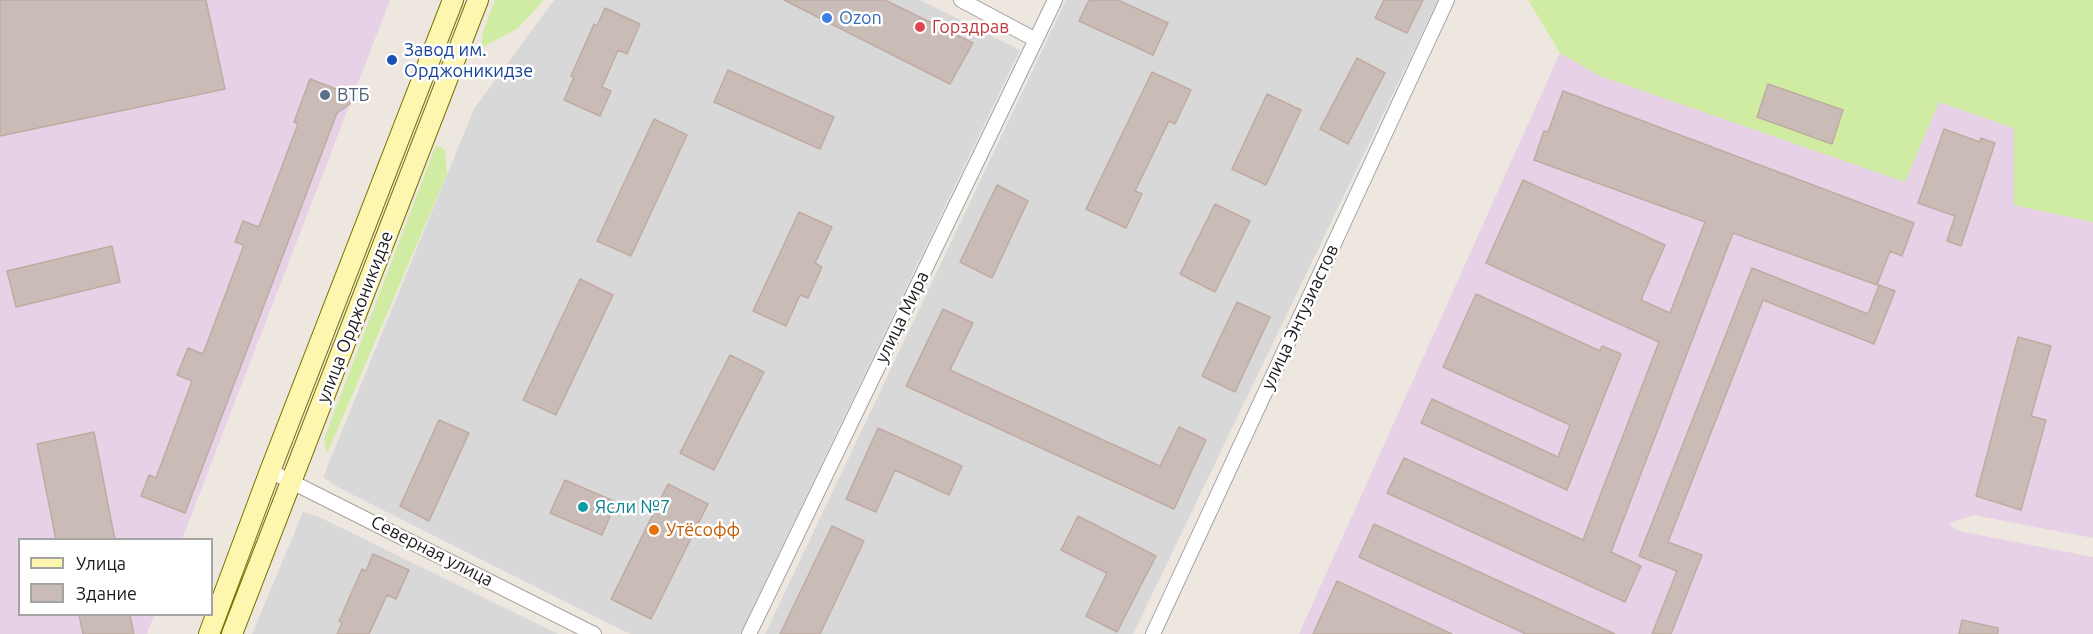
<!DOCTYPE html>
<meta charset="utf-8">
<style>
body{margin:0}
#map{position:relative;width:2093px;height:634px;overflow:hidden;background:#eee7e0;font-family:Ubuntu,sans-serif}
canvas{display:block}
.legend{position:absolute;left:18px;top:538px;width:195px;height:78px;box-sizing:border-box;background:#fff;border:2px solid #a4a4a4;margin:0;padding:8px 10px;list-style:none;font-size:18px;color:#1b1b1b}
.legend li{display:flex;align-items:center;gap:12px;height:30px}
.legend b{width:30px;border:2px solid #a4a4a4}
</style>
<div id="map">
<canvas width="2093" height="634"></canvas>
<ul class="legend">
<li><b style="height:8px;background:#fdf6af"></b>Улица</li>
<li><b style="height:16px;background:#c9bcb6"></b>Здание</li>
</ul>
</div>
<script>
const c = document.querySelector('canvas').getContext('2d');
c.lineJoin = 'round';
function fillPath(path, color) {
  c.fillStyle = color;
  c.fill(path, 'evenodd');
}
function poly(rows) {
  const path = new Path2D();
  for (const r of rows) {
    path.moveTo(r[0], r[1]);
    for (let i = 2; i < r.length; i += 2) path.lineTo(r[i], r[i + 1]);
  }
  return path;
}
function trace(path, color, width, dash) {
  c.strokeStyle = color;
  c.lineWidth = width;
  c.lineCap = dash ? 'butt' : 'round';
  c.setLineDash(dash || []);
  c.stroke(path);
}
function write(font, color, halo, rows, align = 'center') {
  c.font = font + ' Ubuntu,sans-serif';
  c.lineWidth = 5;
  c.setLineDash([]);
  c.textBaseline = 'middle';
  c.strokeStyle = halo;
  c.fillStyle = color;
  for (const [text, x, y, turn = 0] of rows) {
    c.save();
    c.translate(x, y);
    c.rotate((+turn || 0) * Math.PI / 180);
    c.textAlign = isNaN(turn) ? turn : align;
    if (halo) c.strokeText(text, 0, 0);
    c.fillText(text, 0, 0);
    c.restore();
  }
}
const residential = poly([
 [554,0,920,0,1020,50,740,634,630,634,337,487,323,477,474,109],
 [1066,0,1438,0,1133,634,765,634],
 [303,512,319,517,558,634,252,634]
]);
const industrial = poly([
 [0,0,390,0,182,539,20,540,20,614,154,615,147,634,0,634],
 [1560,53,1601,76,1905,181,1939,102,2015,128,2014,205,2093,222,2093,538,1973,515,1948,524,1959,531,2093,557,2093,634,1299,634]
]);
const grass = poly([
 [495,0,544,0,518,28,481,48,483,31],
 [1528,0,2093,0,2093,222,2014,205,2014,128,1939,102,1905,182,1600,76,1560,53],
 [436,145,445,150,447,174,327,454,324,439]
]);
const building = poly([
 [0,0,206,0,225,89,0,136,0,0],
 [784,0,885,0,973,43,950,84,784,0],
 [1089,0,1118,0,1168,23,1153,55,1079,21,1089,0],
 [1384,0,1423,0,1407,33,1375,18,1384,0],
 [605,8,640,24,627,54,618,50,602,87,611,91,600,116,564,100,574,77,571,76,594,24,597,26,605,8],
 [1357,58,1385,73,1348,144,1320,129,1357,58],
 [728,70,834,117,820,149,714,102,728,70],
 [1152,72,1191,90,1175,124,1169,121,1135,191,1142,194,1126,228,1086,209,1152,72],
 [310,79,344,92,350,99,350,104,337,113,185,513,141,496,149,475,156,478,192,381,177,375,188,348,203,354,244,245,235,242,243,221,259,227,298,124,294,122,310,79],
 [1768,84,1843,110,1832,144,1757,117,1768,84],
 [1563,91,1914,223,1902,256,1890,251,1877,285,1733,233,1611,552,1641,566,1625,602,1387,493,1404,458,1583,540,1659,342,1486,263,1523,180,1665,245,1641,300,1670,313,1705,222,1534,160,1544,131,1548,132,1563,91],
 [1267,94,1301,110,1266,185,1232,169,1267,94],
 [654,119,687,135,631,256,597,241,654,119],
 [1944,129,1980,142,1981,138,1995,143,1961,246,1947,241,1955,216,1918,203,1944,129],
 [997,185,1028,201,992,278,960,262,997,185],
 [1215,204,1250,221,1215,292,1180,274,1215,204],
 [799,212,832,227,815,263,822,267,808,298,800,295,786,326,753,311,799,212],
 [112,246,120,282,16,307,7,271,112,246],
 [1752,268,1868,314,1879,285,1895,291,1874,344,1763,300,1668,542,1702,555,1671,634,1652,634,1677,571,1639,556,1752,268],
 [580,279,613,295,556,415,523,400,580,279],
 [1476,294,1600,351,1602,346,1621,354,1567,490,1421,423,1432,399,1558,457,1570,425,1443,367,1476,294],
 [1237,302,1270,317,1235,392,1202,376,1237,302],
 [943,309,973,323,950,370,1160,466,1179,427,1206,440,1174,509,906,386,943,309],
 [2018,337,2051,346,2031,416,2046,420,2021,510,1976,496,2018,337],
 [730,355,764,372,714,470,680,453,730,355],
 [439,420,469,433,429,521,400,506,439,420],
 [878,428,962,466,949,495,895,470,876,512,846,499,878,428],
 [94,432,115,540,56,540,37,444,94,432],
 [565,480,616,502,602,535,550,513,565,480],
 [668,484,708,504,651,619,611,599,668,484],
 [1078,516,1156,556,1117,632,1086,616,1107,573,1061,550,1078,516],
 [1374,524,1615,634,1526,634,1359,557,1374,524],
 [832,526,864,541,820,634,780,634,832,526],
 [373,554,409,570,396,599,387,595,369,634,337,634,342,623,339,621,362,569,366,571,373,554],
 [1337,581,1452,634,1313,634,1337,581],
 [79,615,130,615,134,634,83,634,79,615],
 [1962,620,1998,628,1998,634,1959,634,1962,620]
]);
const minor = poly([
 [961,0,1036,40],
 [270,471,594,634],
 [749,634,1055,0],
 [1153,634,1447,0]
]);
const secondary = poly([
 [209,634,270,471,453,0],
 [232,634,478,0]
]);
const markers = [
 [827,18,6,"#3f7fe0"],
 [920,27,6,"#e0444e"],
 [392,60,6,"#1a4fb4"],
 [325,95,6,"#5c6f8a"],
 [583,507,6,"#0f9aa8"],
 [654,530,6,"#e8710a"]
];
const shopNames = [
 ["Ozon",839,18]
];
const healthNames = [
 ["Горздрав",932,27]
];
const transitNames = [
 ["Завод им.",404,50],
 ["Орджоникидзе",404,71]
];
const serviceNames = [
 ["ВТБ",337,95]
];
const streetNames = [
 ["улица Орджоникидзе",355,317,-69],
 ["улица Мира",902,317,-64],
 ["улица Энтузиастов",1300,317,-65],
 ["Северная улица",432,551,27]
];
const cultureNames = [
 ["Ясли №7",595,507]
];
const foodNames = [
 ["Утёсофф",666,530]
];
fillPath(residential, '#d9d8d8');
fillPath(industrial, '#e7d1e6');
fillPath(grass, '#d0eca2');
fillPath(building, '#c9bcb6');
trace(building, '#c0aba2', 1.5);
trace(minor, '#a2a2a2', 16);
trace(secondary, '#747100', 22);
trace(minor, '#fff', 14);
trace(secondary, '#fdf6af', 20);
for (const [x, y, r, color] of markers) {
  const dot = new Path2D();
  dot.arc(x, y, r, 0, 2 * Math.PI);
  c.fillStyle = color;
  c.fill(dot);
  trace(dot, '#fff', 2);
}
write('18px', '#366cbe', '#fff', shopNames, 'left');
write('18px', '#be3a42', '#fff', healthNames, 'left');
write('18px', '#164399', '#fff', transitNames, 'left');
write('18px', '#4e5e75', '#fff', serviceNames, 'left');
write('18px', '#1b1b1b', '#fff', streetNames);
write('18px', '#0d838f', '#fff', cultureNames, 'left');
write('18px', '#c56008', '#fff', foodNames, 'left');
</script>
